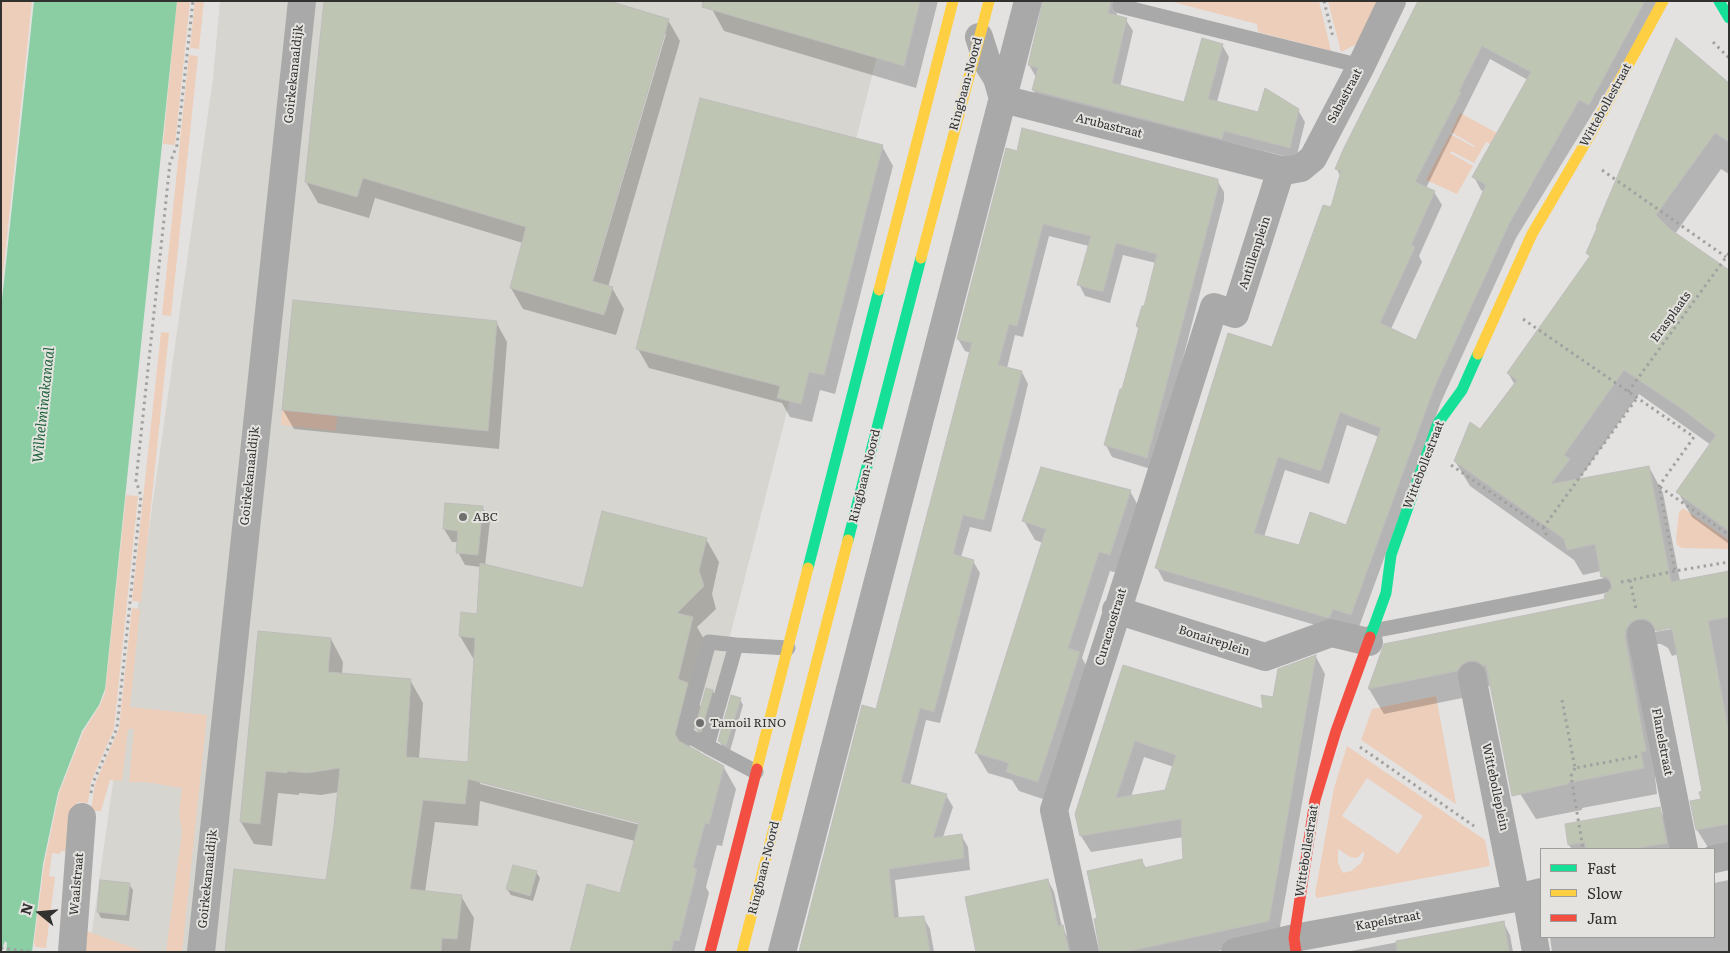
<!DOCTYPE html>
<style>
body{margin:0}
#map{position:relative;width:1730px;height:953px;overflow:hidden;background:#e3e2e1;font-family:Literata,serif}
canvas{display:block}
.frame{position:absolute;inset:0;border:2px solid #313130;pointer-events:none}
.legend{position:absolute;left:1540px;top:848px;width:175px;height:90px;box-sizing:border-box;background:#e4e3e0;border:1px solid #9c9c9a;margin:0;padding:6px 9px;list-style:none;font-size:15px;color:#313130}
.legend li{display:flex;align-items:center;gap:10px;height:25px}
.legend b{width:25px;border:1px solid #9c9c9a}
.north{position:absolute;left:15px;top:888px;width:50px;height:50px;-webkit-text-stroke:4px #e4e3e0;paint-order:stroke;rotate:287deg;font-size:14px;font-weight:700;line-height:20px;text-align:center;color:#313130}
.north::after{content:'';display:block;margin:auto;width:18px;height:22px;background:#313130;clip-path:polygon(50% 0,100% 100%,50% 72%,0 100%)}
</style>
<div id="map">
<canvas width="1730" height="953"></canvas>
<div class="frame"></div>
<ul class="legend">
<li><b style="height:6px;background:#16e098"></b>Fast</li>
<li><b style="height:6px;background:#ffcf43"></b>Slow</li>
<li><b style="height:6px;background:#f24e42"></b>Jam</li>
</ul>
<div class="north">N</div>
</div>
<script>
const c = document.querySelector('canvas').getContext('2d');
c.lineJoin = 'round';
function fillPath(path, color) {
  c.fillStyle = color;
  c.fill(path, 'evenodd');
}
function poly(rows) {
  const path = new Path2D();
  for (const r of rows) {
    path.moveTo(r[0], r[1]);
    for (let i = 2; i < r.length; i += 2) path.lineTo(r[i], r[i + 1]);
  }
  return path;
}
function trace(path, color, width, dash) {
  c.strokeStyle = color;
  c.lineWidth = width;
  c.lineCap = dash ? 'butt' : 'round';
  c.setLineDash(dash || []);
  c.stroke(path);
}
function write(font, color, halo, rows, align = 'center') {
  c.font = font + ' Literata,serif';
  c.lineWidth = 4;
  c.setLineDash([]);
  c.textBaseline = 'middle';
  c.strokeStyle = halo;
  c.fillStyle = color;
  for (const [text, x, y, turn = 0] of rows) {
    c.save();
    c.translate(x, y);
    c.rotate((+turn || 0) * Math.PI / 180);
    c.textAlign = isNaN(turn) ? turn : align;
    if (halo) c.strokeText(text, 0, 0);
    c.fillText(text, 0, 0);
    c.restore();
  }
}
const built = poly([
 [220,1,891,1,650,952,89,952,213,78]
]);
const green = poly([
 [1,1,32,1,1,293],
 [177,1,190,1,175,145,163,144],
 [195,1,204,1,199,49,190,48],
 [1169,1,1319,1,1331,51,1258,32,1257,24],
 [1328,1,1381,1,1357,44,1341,52],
 [189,55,198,56,171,316,162,315],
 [1460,113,1497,133,1491,144,1486,142,1474,163,1451,151,1450,153,1473,166,1457,194,1426,180,1450,134,1474,147,1475,146,1451,132],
 [161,332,169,333,141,602,132,601],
 [282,410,337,415,336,431,281,425],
 [126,495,138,496,114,729,91,782,88,803,77,802,71,852,61,851,60,854,52,853,49,876,55,877,46,948,35,947,34,942,44,865,59,793,83,732,100,705,105,693],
 [1683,508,1729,540,1729,549,1682,548,1677,545,1676,539,1679,512],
 [132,608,140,609,130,707,207,715,182,952,166,952,182,832,179,812,182,788,146,782,129,782,134,729,128,729,122,781,110,780,101,811,91,811,95,784,119,728],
 [1436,696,1456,804,1361,740,1372,709],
 [1347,746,1485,840,1490,866,1317,898,1315,894,1334,788],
 [1367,778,1423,816,1398,854,1342,816],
 [1338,849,1350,857,1357,858,1364,851,1364,856,1361,863,1351,871,1343,873,1338,863],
 [86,931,145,952,88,952,80,948]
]);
const water = poly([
 [34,1,177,1,105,689,99,705,82,731,58,793,43,864,32,952,6,952,7,943,5,941,1,952,1,309]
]);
const shadow = poly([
 [714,1,938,1,916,88,724,31,712,9],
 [1045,1,1116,1,1114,8,1117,14,1116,17,1126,20,1133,31,1120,87,1185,104,1222,45,1229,57,1217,102,1259,113,1298,110,1305,122,1296,159,1230,143,1229,150,1040,102,1033,90,1036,77,1029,65],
 [1419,1,1662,1,1516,238,1441,402,1359,627,1336,631,1164,581,1157,568,1272,348,1332,209,1340,176,1337,169],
 [1490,59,1528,80,1474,177,1481,190,1484,192,1417,341,1391,329,1422,262,1419,256,1442,205,1434,192,1426,188],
 [1347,425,1379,437,1347,527,1300,546,1264,537,1285,470,1329,484],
 [668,20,680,41,608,287,612,288,624,309,616,335,523,309,511,288,523,243,375,198,369,218,318,203,306,182],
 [663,34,666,34,591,287,589,286],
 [1729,85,1729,174,1721,169,1675,234,1729,272,1729,544,1692,517,1678,492,1711,445,1639,394,1580,478,1580,480,1649,467,1663,493,1680,581,1729,572,1729,852,1709,849,1697,830,1692,802,1702,800,1703,792,1678,654,1672,656,1668,648,1661,644,1652,644,1660,776,1655,777,1657,794,1582,808,1582,810,1536,819,1509,776,1491,686,1483,686,1472,696,1384,714,1369,689,1385,645,1607,600,1611,592,1602,576,1601,571,1583,575,1574,560,1470,486,1455,461,1481,431,1515,385,1508,373,1590,258,1588,253],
 [1677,625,1678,628,1655,632,1655,630],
 [882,146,893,166,835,394,820,390,812,422,790,417,782,403,649,368,638,349],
 [1007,150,1217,180,1224,192,1224,200,1154,470,1112,457,1106,445,1122,391,1139,330,1137,326,1145,308,1156,263,1123,255,1110,303,1085,296,1079,284,1089,246,1049,236,1023,337,1015,335,1007,368,1022,372,1028,384,1018,427,991,532,970,527,961,557,973,561,980,573,940,723,926,720,910,786,946,795,953,807,943,837,961,835,968,847,970,870,895,880,899,919,923,917,930,929,934,952,858,952,877,710,971,353,965,351,958,339],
 [496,322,507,342,499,449,294,429,283,410],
 [1130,491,1141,511,1121,574,1110,571,1082,658,1090,672,1049,801,1019,791,1012,780,988,773,976,753,1043,543,1035,540,1024,521],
 [482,507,490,520,485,566,583,589,706,539,719,562,712,594,716,609,697,627,705,641,693,693,702,709,713,691,716,697,705,737,700,735,695,726,689,748,723,766,736,789,722,846,717,845,706,887,709,893,694,952,571,952,621,894,635,841,480,801,478,826,435,822,425,892,461,896,474,918,470,952,227,952,328,882,339,792,321,795,299,793,299,795,278,793,272,846,254,844,241,822,260,633,331,639,343,662,342,674,410,680,423,703,419,759,469,764,475,658,473,658,460,636,478,615,481,567,465,565,458,552,459,542,452,542,444,529],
 [480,781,645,823,644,826,480,784],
 [1316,657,1325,674,1278,938,1213,952,1101,952,1099,919,1142,861,1146,868,1185,860,1184,837,1091,852,1081,836,1124,667,1264,711,1274,698],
 [1144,757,1174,767,1166,791,1131,797],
 [740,699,743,705,730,751,723,747,719,741],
 [1659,808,1666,821,1672,849,1572,849,1569,845],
 [536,872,540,878,533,901,511,895,507,889],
 [1048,880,1054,892,1062,927,1069,939,1072,952,977,952],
 [1729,880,1729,952,1552,952,1550,937,1714,937,1714,883],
 [129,884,133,890,129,921,101,918,98,912],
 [1503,922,1510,935,1513,952,1346,952]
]);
const building = poly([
 [324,1,609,1,669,19,592,281,613,287,604,315,510,288,526,227,363,178,357,197,305,182,324,1],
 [703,1,920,1,904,66,702,7,703,1],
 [1043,1,1111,1,1108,13,1127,18,1112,83,1184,102,1202,38,1223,44,1208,99,1258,112,1265,88,1299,109,1290,148,1224,131,1222,139,1032,90,1038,68,1028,65,1043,1],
 [1418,1,1645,1,1589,105,1579,100,1509,224,1434,388,1351,615,1333,609,1329,618,1155,568,1228,333,1272,347,1323,205,1331,207,1341,171,1335,169,1343,150,1418,1],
 [1482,46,1531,72,1472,177,1486,185,1416,340,1380,323,1415,247,1411,245,1435,191,1415,182,1461,92,1459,91,1482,46],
 [1340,412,1381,428,1346,525,1310,512,1299,545,1254,533,1278,457,1321,471,1340,412],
 [1676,38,1729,83,1729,142,1715,133,1656,215,1670,229,1729,270,1729,531,1676,492,1716,435,1682,409,1624,370,1564,455,1570,459,1551,484,1649,466,1671,582,1729,571,1729,617,1708,621,1729,733,1729,824,1696,830,1690,801,1701,799,1699,792,1702,791,1672,628,1656,631,1652,623,1646,619,1638,619,1631,622,1626,629,1625,637,1646,751,1641,752,1644,768,1568,783,1568,784,1512,796,1486,665,1484,666,1477,661,1468,661,1461,665,1457,671,1368,689,1384,644,1605,599,1604,595,1612,589,1610,580,1606,577,1601,577,1595,544,1567,550,1564,539,1454,461,1470,422,1480,429,1517,380,1507,373,1590,256,1586,253,1597,228,1596,227,1676,38],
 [700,98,883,145,824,375,809,372,801,404,777,398,780,386,636,349,700,98],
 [1022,128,1218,179,1218,188,1147,458,1104,445,1120,389,1122,389,1124,382,1139,327,1136,326,1142,306,1144,306,1146,299,1157,254,1116,243,1103,292,1077,285,1091,236,1043,224,1017,326,1009,324,998,365,1022,371,1011,415,984,520,963,515,953,554,974,560,934,712,920,708,901,782,947,794,933,838,962,834,964,858,889,869,894,918,924,916,930,952,799,952,862,705,876,709,972,343,957,339,1006,148,1017,151,1022,128],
 [293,300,497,321,488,431,282,410,293,300],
 [1041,467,1131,490,1110,555,1099,552,1068,648,1080,652,1038,782,1006,772,1009,763,975,753,1046,529,1022,521,1041,467],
 [445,503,483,506,478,555,456,553,458,531,443,529,445,503],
 [602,511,707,538,699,570,704,586,677,613,693,617,678,679,688,683,675,734,679,741,724,766,709,824,705,823,693,868,697,869,679,941,674,940,671,952,570,952,587,884,620,893,639,823,468,779,465,804,423,800,410,889,462,895,457,939,442,938,441,952,225,952,234,869,326,880,334,826,340,768,307,773,287,771,287,773,266,771,260,824,240,822,258,631,331,638,328,672,411,679,406,757,468,762,475,638,459,636,461,612,477,614,480,563,583,588,602,511],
 [1316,655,1269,921,1125,952,1100,952,1094,919,1097,918,1087,871,1142,859,1144,868,1183,859,1181,819,1080,836,1075,814,1123,665,1263,709,1261,695,1273,697,1278,669,1316,655],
 [1135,741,1176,755,1165,790,1116,798,1135,741],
 [706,688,713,690,701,732,695,728,706,688],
 [731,695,741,698,726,746,718,741,731,695],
 [1660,807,1667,843,1632,849,1586,849,1585,842,1568,845,1565,824,1660,807],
 [513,865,537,871,530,896,506,889,513,865],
 [1048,879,1058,926,1063,925,1069,952,976,952,965,897,1048,879],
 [100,880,130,883,126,915,97,912,100,880],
 [1504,921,1509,952,1397,952,1396,941,1504,921]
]);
const path = poly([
 [1324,1,1333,37],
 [1713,42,1729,58],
 [1602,170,1726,257],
 [1523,319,1694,437,1659,486,1675,571,1729,562],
 [1628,392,1729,253],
 [1451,465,1543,528,1548,538],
 [1660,487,1729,535],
 [1543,528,1637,398],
 [1630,580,1636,609],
 [1621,582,1675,571],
 [1562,700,1575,768,1640,756],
 [1360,747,1474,826],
 [1575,768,1571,776,1583,849],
 [91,793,93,783,117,728,141,496,136,481,170,163,177,145,193,1],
 [1,948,33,952]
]);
const lane = poly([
 [1120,6,1361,66],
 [1373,631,1603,586],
 [707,746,684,733,709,642,736,645],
 [756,772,707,746,736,645,788,648]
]);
const street = poly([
 [979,37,987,62,997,78,1003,99,1281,170,1290,170,1301,168,1313,158,1361,66,1392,1],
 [1116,610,1265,657,1331,633,1369,642],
 [1641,634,1684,849],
 [1472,676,1516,898],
 [1714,859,1729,856],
 [1526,895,1536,952],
 [72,952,82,817],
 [201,952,302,1],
 [782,952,1028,1],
 [1085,952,1054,810,1214,307,1235,314,1281,170],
 [1235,952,1294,938,1516,898,1541,892]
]);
const fast = poly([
 [1719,1,1729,18],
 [848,540,921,258],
 [808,568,879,290],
 [1370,637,1386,593,1391,555,1438,423,1462,390,1478,354]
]);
const slow = poly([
 [921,258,989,1],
 [879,290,953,1],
 [1478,354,1532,234,1590,135,1663,1],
 [757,769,808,568],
 [742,952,848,540]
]);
const jam = poly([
 [710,952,757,769],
 [1296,952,1294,938,1315,800,1336,731,1370,637]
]);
const markers = [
 [463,517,5,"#6f6f6e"],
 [700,723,5,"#6f6f6e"]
];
const streetNames = [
 ["Goirkekanaaldijk",294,74,-84],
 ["Ringbaan-Noord",966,84,-75],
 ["Sabastraat",1345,96,-62],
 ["Wittebollestraat",1606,105,-61],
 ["Arubastraat",1109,126,14],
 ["Antillenplein",1255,253,-72],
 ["Erasplaats",1671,317,-54],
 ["Wittebollestraat",1424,465,-69],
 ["Goirkekanaaldijk",250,476,-84],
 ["Ringbaan-Noord",865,476,-76],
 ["Curacaostraat",1111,627,-73],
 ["Bonaireplein",1214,641,18],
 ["Flanelstraat",1662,742,79],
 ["Wittebolleplein",1495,787,78],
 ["Wittebollestraat",1307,851,-81],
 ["Ringbaan-Noord",764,868,-76],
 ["Goirkekanaaldijk",208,879,-84],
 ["Waalstraat",77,884,-85],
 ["Kapelstraat",1388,921,-10]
];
const poiNames = [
 ["ABC",473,517],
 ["Tamoil RINO",710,723]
];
const waterNames = [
 ["Wilhelminakanaal",44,405,-84]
];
fillPath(built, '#d6d5cf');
fillPath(green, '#edceba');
fillPath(water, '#8bcea3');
fillPath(shadow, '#0003');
fillPath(building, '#bec5b3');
trace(building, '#bebdbc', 1);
trace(path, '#a1a1a0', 3, [2.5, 4]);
trace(lane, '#a9a9a9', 15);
trace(street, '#a9a9a9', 28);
trace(fast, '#16e098', 11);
trace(slow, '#ffcf43', 11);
trace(jam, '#f24e42', 11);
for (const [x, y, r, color] of markers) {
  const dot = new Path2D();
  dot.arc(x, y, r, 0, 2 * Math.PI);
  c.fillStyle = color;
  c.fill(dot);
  trace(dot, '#e4e3e0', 2);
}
write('12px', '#313130', '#e4e3e0', streetNames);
write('12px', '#313130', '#e4e3e0', poiNames, 'left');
write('italic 14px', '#1f633b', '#e4e3e0', waterNames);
</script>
